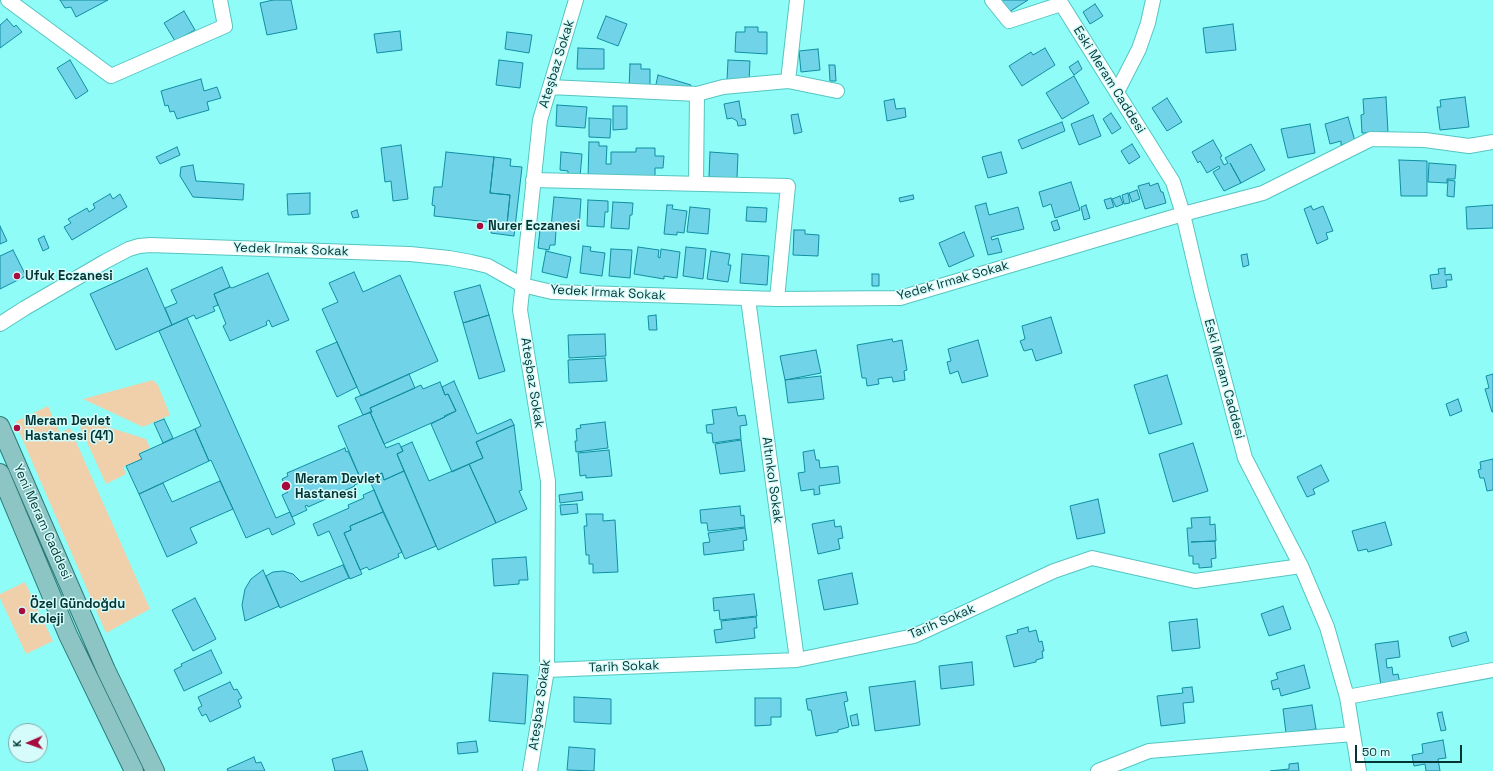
<!DOCTYPE html>
<meta charset="utf-8">
<style>
body{margin:0}
#map{position:relative;width:1493px;height:771px;overflow:hidden;background:#8ffcf7;font-family:"Space Grotesk",sans-serif}
canvas{display:block}
.north{position:absolute;left:8px;top:723px;width:40px;height:40px;box-sizing:border-box;background:#d5fcfa;border:1px solid #81acab;border-radius:50%;rotate:268deg;font-size:11px;font-weight:700;line-height:16px;text-align:center;color:#023534}
.north::after{content:'';display:block;margin:auto;width:14px;height:18px;background:#a60d3e;clip-path:polygon(50% 0,100% 100%,50% 72%,0 100%)}
.scale{position:absolute;left:1355px;top:745px;width:107px;height:18px;box-sizing:border-box;border:2px solid #023534;border-top:0;padding-left:5px;font-size:12px;line-height:14px;white-space:nowrap;color:#023534;-webkit-text-stroke:3px #d5fcfa;paint-order:stroke}
</style>
<div id="map">
<canvas width="1493" height="771"></canvas>
<div class="north">K</div>
<div class="scale">50 m</div>
</div>
<script>
const c = document.querySelector('canvas').getContext('2d');
c.lineJoin = 'round';
function fillPath(path, color) {
  c.fillStyle = color;
  c.fill(path, 'evenodd');
}
function poly(rows) {
  const path = new Path2D();
  for (const r of rows) {
    path.moveTo(r[0], r[1]);
    for (let i = 2; i < r.length; i += 2) path.lineTo(r[i], r[i + 1]);
  }
  return path;
}
function trace(path, color, width, dash) {
  c.strokeStyle = color;
  c.lineWidth = width;
  c.lineCap = dash ? 'butt' : 'round';
  c.setLineDash(dash || []);
  c.stroke(path);
}
function write(font, color, halo, rows, align = 'center') {
  c.font = font + ' "Space Grotesk",sans-serif';
  c.lineWidth = 3;
  c.setLineDash([]);
  c.textBaseline = 'middle';
  c.strokeStyle = halo;
  c.fillStyle = color;
  for (const [text, x, y, turn = 0] of rows) {
    c.save();
    c.translate(x, y);
    c.rotate((+turn || 0) * Math.PI / 180);
    c.textAlign = isNaN(turn) ? turn : align;
    if (halo) c.strokeText(text, 0, 0);
    c.fillText(text, 0, 0);
    c.restore();
  }
}
const green = poly([
 [153,380,158,385,170,415,143,427,83,399],
 [48,406,60,433,70,428,150,609,106,633,15,422],
 [92,422,146,439,150,448,139,453,141,459,123,467,126,474,106,484,80,427],
 [25,582,53,641,26,654,0,598,0,594]
]);
const building = poly([
 [60,0,108,0,76,17,71,7,65,8,60,0],
 [273,0,291,0,297,29,267,35,260,3,273,0],
 [1001,0,1028,0,1009,12,1001,0],
 [1095,4,1103,16,1090,24,1083,12,1095,4],
 [184,11,195,30,175,41,164,23,184,11],
 [606,16,627,24,618,46,597,38,606,16],
 [7,19,14,27,16,25,22,32,0,48,0,25,7,19],
 [1233,24,1236,50,1206,53,1203,28,1233,24],
 [745,27,758,27,758,32,767,32,767,54,735,52,736,32,745,32,745,27],
 [400,31,402,50,377,53,374,34,400,31],
 [507,32,532,35,529,53,505,49,507,32],
 [578,48,604,49,604,69,577,69,578,48],
 [1045,48,1055,65,1022,86,1009,66,1031,52,1033,55,1045,48],
 [818,49,820,70,801,72,799,51,818,49],
 [70,60,88,91,76,99,57,68,70,60],
 [499,60,523,63,520,88,496,85,499,60],
 [728,60,750,61,749,81,727,80,728,60],
 [1078,61,1082,69,1074,75,1069,67,1078,61],
 [630,64,641,64,641,69,650,69,650,90,629,89,630,64],
 [829,65,835,65,836,81,830,81,829,65],
 [658,75,691,85,689,91,655,89,658,75],
 [1074,76,1089,103,1062,119,1046,93,1074,76],
 [201,79,204,91,217,87,221,98,207,102,209,110,177,119,174,111,170,112,168,105,165,106,161,91,201,79],
 [1386,97,1388,132,1362,133,1361,115,1364,114,1363,99,1386,97],
 [1465,97,1469,127,1440,130,1437,107,1441,107,1440,100,1465,97],
 [1167,98,1182,122,1167,131,1152,108,1167,98],
 [894,99,896,109,905,108,906,117,887,121,884,101,894,99],
 [739,101,742,119,745,119,746,125,738,126,737,121,732,118,727,119,724,104,739,101],
 [557,105,587,107,585,128,556,126,557,105],
 [613,106,627,106,627,129,613,130,613,106],
 [1111,113,1121,128,1112,134,1103,119,1111,113],
 [798,114,802,132,794,134,791,115,798,114],
 [1093,115,1101,136,1079,145,1071,124,1093,115],
 [1348,117,1355,141,1341,145,1341,141,1330,144,1325,124,1348,117],
 [589,118,611,119,610,138,589,137,589,118],
 [1062,122,1065,131,1022,149,1018,140,1062,122],
 [1310,124,1315,153,1288,158,1281,129,1310,124],
 [1213,140,1222,156,1220,157,1224,165,1228,163,1225,158,1251,144,1265,170,1241,183,1230,163,1241,183,1224,191,1213,172,1220,168,1219,166,1207,173,1200,161,1198,163,1192,152,1213,140],
 [589,142,599,142,599,146,607,146,606,164,611,164,611,152,636,152,636,148,655,148,655,156,664,156,663,168,655,168,655,177,588,179,589,142],
 [1132,144,1140,157,1129,164,1121,151,1132,144],
 [401,145,408,199,393,201,391,181,385,182,381,148,401,145],
 [177,147,180,155,160,164,156,157,177,147],
 [446,152,494,157,490,193,510,195,507,224,434,216,435,206,432,205,434,187,442,187,446,152],
 [561,152,582,154,580,177,568,176,568,171,560,170,561,152],
 [710,152,738,154,737,178,709,177,710,152],
 [1001,152,1007,173,988,178,982,157,1001,152],
 [494,157,511,159,510,166,522,167,514,236,491,233,492,223,507,224,510,195,490,193,494,157],
 [1399,160,1427,161,1427,196,1401,196,1399,160],
 [1429,163,1456,165,1455,179,1447,179,1447,183,1428,182,1429,163],
 [193,165,196,181,244,184,243,200,193,197,180,176,181,167,193,165],
 [1448,180,1455,181,1454,197,1447,196,1448,180],
 [1071,182,1080,210,1055,218,1051,204,1043,207,1039,192,1071,182],
 [1149,183,1150,186,1158,183,1161,192,1163,192,1166,203,1145,209,1138,186,1149,183],
 [1137,190,1140,199,1132,202,1129,193,1137,190],
 [310,193,310,214,288,215,287,194,310,193],
 [1128,193,1130,203,1124,204,1122,195,1128,193],
 [110,194,113,199,120,194,127,207,72,240,64,227,71,223,68,219,87,208,89,212,95,208,93,204,110,194],
 [913,195,914,199,900,202,899,198,913,195],
 [1120,196,1123,204,1116,207,1112,199,1120,196],
 [554,197,581,199,579,229,551,227,554,197],
 [1111,198,1114,207,1107,209,1104,200,1111,198],
 [588,200,608,201,608,212,605,212,604,227,587,226,588,200],
 [613,202,633,203,632,215,630,215,629,229,611,228,613,202],
 [986,203,989,215,1018,207,1024,229,991,237,992,240,998,238,1002,252,988,255,975,206,986,203],
 [667,205,673,205,672,209,687,211,684,233,677,232,677,235,664,234,667,205],
 [1086,205,1090,218,1084,220,1081,207,1086,205],
 [1493,205,1493,228,1467,229,1466,207,1493,205],
 [1311,206,1313,210,1323,206,1333,231,1326,233,1328,239,1317,244,1304,209,1311,206],
 [690,207,710,209,708,234,687,232,690,207],
 [747,207,767,208,766,222,746,221,747,207],
 [357,210,359,217,353,218,351,212,357,210],
 [1057,220,1060,229,1054,231,1051,222,1057,220],
 [0,226,7,241,0,244,0,226],
 [540,230,556,231,555,245,550,245,549,250,538,248,540,230],
 [794,230,805,230,805,234,819,235,818,256,793,255,794,230],
 [964,232,974,256,949,267,939,243,964,232],
 [44,236,49,248,43,251,38,239,44,236],
 [583,246,591,247,590,251,605,253,602,276,580,273,583,246],
 [638,247,659,250,658,257,660,258,661,249,680,252,677,278,664,276,664,279,634,274,638,247],
 [686,247,706,249,703,279,683,276,686,247],
 [611,249,632,250,630,278,609,276,611,249],
 [13,250,26,276,0,289,0,256,13,250],
 [546,251,571,257,567,278,542,272,546,251],
 [711,251,730,254,728,265,731,265,728,282,707,279,711,251],
 [742,254,769,256,767,285,740,283,742,254],
 [1247,254,1249,265,1243,267,1241,255,1247,254],
 [222,267,230,287,214,294,218,305,213,307,215,311,196,319,194,315,172,325,165,308,177,303,171,290,222,267],
 [147,268,172,325,116,350,90,294,147,268],
 [1445,268,1445,275,1451,274,1452,280,1446,280,1447,287,1432,289,1430,275,1439,274,1438,269,1445,268],
 [354,272,363,292,400,275,438,361,361,396,322,309,338,302,329,283,354,272],
 [268,273,289,320,272,327,269,320,266,322,267,325,230,341,223,326,226,324,214,294,230,287,232,288,268,273],
 [872,274,879,274,879,286,872,286,872,274],
 [480,285,489,315,463,323,454,292,480,285],
 [489,315,505,371,479,379,463,323,489,315],
 [656,315,657,330,649,330,648,316,656,315],
 [1051,317,1062,353,1036,361,1032,349,1024,351,1020,341,1025,339,1022,326,1051,317],
 [187,318,276,518,290,512,295,524,272,535,269,528,246,538,211,460,209,461,195,429,201,426,159,331,187,318],
 [605,334,606,356,569,358,568,335,605,334],
 [892,339,893,342,902,340,907,370,904,371,905,380,893,382,892,377,878,379,879,384,867,386,866,378,862,378,857,345,892,339],
 [978,340,988,376,962,383,958,371,950,374,947,362,951,361,948,349,978,340],
 [337,342,357,387,337,397,316,351,337,342],
 [816,350,821,373,785,380,780,356,816,350],
 [605,358,607,381,569,383,568,360,605,358],
 [409,374,415,388,370,408,372,412,363,415,355,398,409,374],
 [1493,374,1493,412,1492,412,1485,389,1489,388,1486,376,1493,374],
 [1167,375,1182,424,1149,434,1134,385,1167,375],
 [821,376,824,399,788,403,785,380,821,376],
 [454,381,477,434,511,419,514,425,476,442,483,458,452,472,431,424,456,411,448,394,445,395,442,387,454,381],
 [440,382,445,395,448,394,456,411,444,416,445,417,384,444,370,412,372,412,370,408,421,385,423,389,440,382],
 [1458,399,1462,411,1450,416,1446,404,1458,399],
 [736,407,738,416,745,415,747,425,740,426,741,439,713,443,712,433,707,433,706,425,714,424,712,410,736,407],
 [370,412,386,448,399,443,403,451,397,454,404,471,384,480,382,473,362,482,338,426,370,412],
 [164,419,173,438,163,443,154,423,164,419],
 [605,422,608,448,576,452,575,441,577,441,576,429,581,428,580,425,605,422],
 [514,425,522,490,519,491,527,509,496,523,469,464,483,458,476,442,514,425],
 [195,429,209,461,139,494,126,466,142,459,139,454,195,429],
 [741,440,745,471,720,474,715,444,741,440],
 [412,442,429,481,469,464,496,523,438,550,397,454,403,451,401,447,412,442],
 [1193,443,1208,491,1173,502,1159,454,1193,443],
 [345,448,346,452,348,451,362,482,354,485,355,486,308,507,307,505,305,506,307,510,292,517,282,495,288,492,282,479,288,476,287,473,345,448],
 [609,450,612,476,586,478,586,475,580,476,578,453,609,450],
 [814,450,816,460,819,460,820,468,838,466,840,483,819,486,820,494,814,495,814,489,801,491,798,473,805,472,803,452,814,450],
 [1493,459,1493,490,1487,491,1484,478,1480,478,1478,470,1481,469,1480,462,1493,459],
 [1321,465,1329,481,1313,489,1315,494,1307,497,1297,477,1321,465],
 [404,471,436,546,405,559,369,479,382,473,384,480,404,471],
 [220,481,233,509,190,528,197,543,167,557,139,494,163,483,172,502,220,481],
 [374,490,383,512,350,526,351,530,344,533,362,574,350,579,329,531,318,536,313,524,349,508,348,505,364,498,363,495,374,490],
 [582,492,583,500,560,503,559,495,582,492],
 [1098,499,1105,533,1077,539,1070,506,1098,499],
 [577,504,578,513,561,515,560,505,577,504],
 [740,506,741,516,744,515,745,527,708,531,707,523,701,523,700,510,740,506],
 [383,512,402,552,398,554,399,557,369,570,367,567,360,570,344,533,351,530,350,526,383,512],
 [586,514,603,514,603,521,615,520,618,572,593,573,593,564,589,564,589,555,586,555,584,526,587,526,586,514],
 [1210,517,1210,525,1215,524,1216,541,1191,542,1215,541,1216,558,1211,559,1212,567,1199,568,1199,564,1193,564,1193,556,1189,556,1187,528,1192,528,1191,518,1210,517],
 [834,520,835,527,841,526,843,538,838,539,840,549,818,554,812,524,834,520],
 [1385,522,1392,545,1368,552,1367,549,1358,551,1352,531,1385,522],
 [745,528,747,540,743,541,744,550,704,555,703,543,710,542,708,533,745,528],
 [526,557,528,580,519,580,519,584,494,586,492,559,526,557],
 [343,565,349,578,280,608,266,576,273,572,283,571,293,574,301,582,343,565],
 [263,570,279,606,245,621,242,605,245,589,251,579,263,570],
 [852,573,858,604,824,610,818,580,852,573],
 [754,594,757,616,720,620,719,610,714,611,713,598,754,594],
 [195,598,216,639,193,651,172,610,195,598],
 [1283,606,1291,629,1269,636,1261,614,1283,606],
 [756,617,757,628,754,628,755,638,716,643,714,630,722,629,721,621,756,617],
 [1197,619,1200,648,1172,651,1169,622,1197,619],
 [1028,627,1029,632,1036,630,1039,642,1042,641,1044,651,1042,651,1043,658,1036,660,1036,662,1014,667,1006,636,1018,633,1017,630,1028,627],
 [1466,632,1469,641,1452,647,1449,637,1466,632],
 [1398,641,1400,657,1386,659,1387,668,1392,667,1393,675,1398,674,1400,683,1381,686,1375,644,1398,641],
 [211,650,222,673,184,691,174,670,182,666,181,664,211,650],
 [972,662,974,685,941,689,939,666,972,662],
 [1304,665,1310,688,1281,696,1279,688,1273,690,1271,681,1278,679,1276,673,1304,665],
 [493,673,528,675,525,724,489,721,493,673],
 [915,681,920,725,875,731,869,687,915,681],
 [230,682,234,690,237,689,242,698,238,700,241,707,210,722,206,714,202,716,198,708,202,706,198,697,230,682],
 [1192,687,1194,702,1183,703,1185,723,1161,726,1157,696,1183,693,1182,688,1192,687],
 [846,692,848,701,844,702,849,727,838,730,838,732,816,736,811,710,808,710,806,699,846,692],
 [574,697,611,699,611,724,574,722,574,697],
 [755,698,781,698,781,717,771,717,771,725,755,726,755,698],
 [1312,705,1316,729,1286,733,1283,709,1312,705],
 [1442,712,1446,730,1441,731,1437,713,1442,712],
 [857,714,859,725,852,726,850,716,857,714],
 [1443,740,1446,758,1438,759,1440,771,1426,771,1425,764,1414,766,1412,755,1423,753,1422,744,1443,740],
 [476,741,478,752,458,754,457,743,476,741],
 [569,747,595,749,594,771,567,770,569,747],
 [362,751,368,771,335,771,332,759,362,751],
 [254,757,256,763,261,762,265,771,228,771,227,769,254,757],
 [1298,763,1299,771,1270,771,1289,769,1289,764,1298,763]
]);
const minor = poly([
 [8,0,111,76,225,26,220,0],
 [797,0,788,81,837,91],
 [992,0,1009,21,1061,4],
 [1059,0,1173,182,1183,214,1202,295,1245,458,1301,566,1327,627,1347,697,1359,771],
 [550,87,697,94,696,184],
 [1117,92,1139,49,1148,23,1153,0],
 [697,94,723,87,788,81],
 [533,180,788,186,777,299],
 [748,299,797,660],
 [0,324,25,308,106,261,129,249,139,246,150,245,410,254,449,258,471,262,488,266,522,285,552,292,777,299,900,298,1183,214,1263,193,1371,139,1425,140,1469,146,1493,142],
 [547,670,797,660,914,636,1054,571,1092,558,1195,581,1301,566],
 [1347,697,1493,670],
 [530,771,547,670,548,481,520,310,540,120,576,0],
 [1098,771,1149,751,1353,734]
]);
const major = poly([
 [0,426,106,670,155,771],
 [0,473,68,635,134,771]
]);
const markers = [
 [480,226,4,"#a60d3e"],
 [17,276,4,"#a60d3e"],
 [17,428,4,"#a60d3e"],
 [286,486,5,"#a60d3e"],
 [22,611,4,"#a60d3e"]
];
const streetNames = [
 ["Ateşbaz Sokak",557,64,-73],
 ["Eski Meram Caddesi",1109,80,58],
 ["Yedek Irmak Sokak",291,250,2],
 ["Yedek Irmak Sokak",953,281,-16],
 ["Yedek Irmak Sokak",608,293,3],
 ["Eski Meram Caddesi",1224,379,75],
 ["Ateşbaz Sokak",532,383,81],
 ["Altınkol Sokak",772,480,82],
 ["Yeni Meram Caddesi",42,522,66],
 ["Tarih Sokak",942,622,-23],
 ["Tarih Sokak",624,667,-2],
 ["Ateşbaz Sokak",540,705,-82]
];
const poiNames = [
 ["Nurer Eczanesi",488,226],
 ["Ufuk Eczanesi",25,276],
 ["Meram Devlet",25,421],
 ["Hastanesi (41)",25,436],
 ["Meram Devlet",295,479],
 ["Hastanesi",295,494],
 ["Özel Gündoğdu",30,604],
 ["Koleji",30,619]
];
fillPath(green, '#efd0aa');
fillPath(building, '#70d3e7');
trace(building, '#118ea2', 1);
trace(minor, '#56c5c1', 16);
trace(major, '#2b7a78', 20);
trace(minor, '#fff', 14);
trace(major, '#8dc5c4', 18);
for (const [x, y, r, color] of markers) {
  const dot = new Path2D();
  dot.arc(x, y, r, 0, 2 * Math.PI);
  c.fillStyle = color;
  c.fill(dot);
  trace(dot, '#d5fcfa', 1.5);
}
write('13px', '#023534', '#d5fcfa', streetNames);
write('bold 13px', '#023534', '#d5fcfa', poiNames, 'left');
</script>
